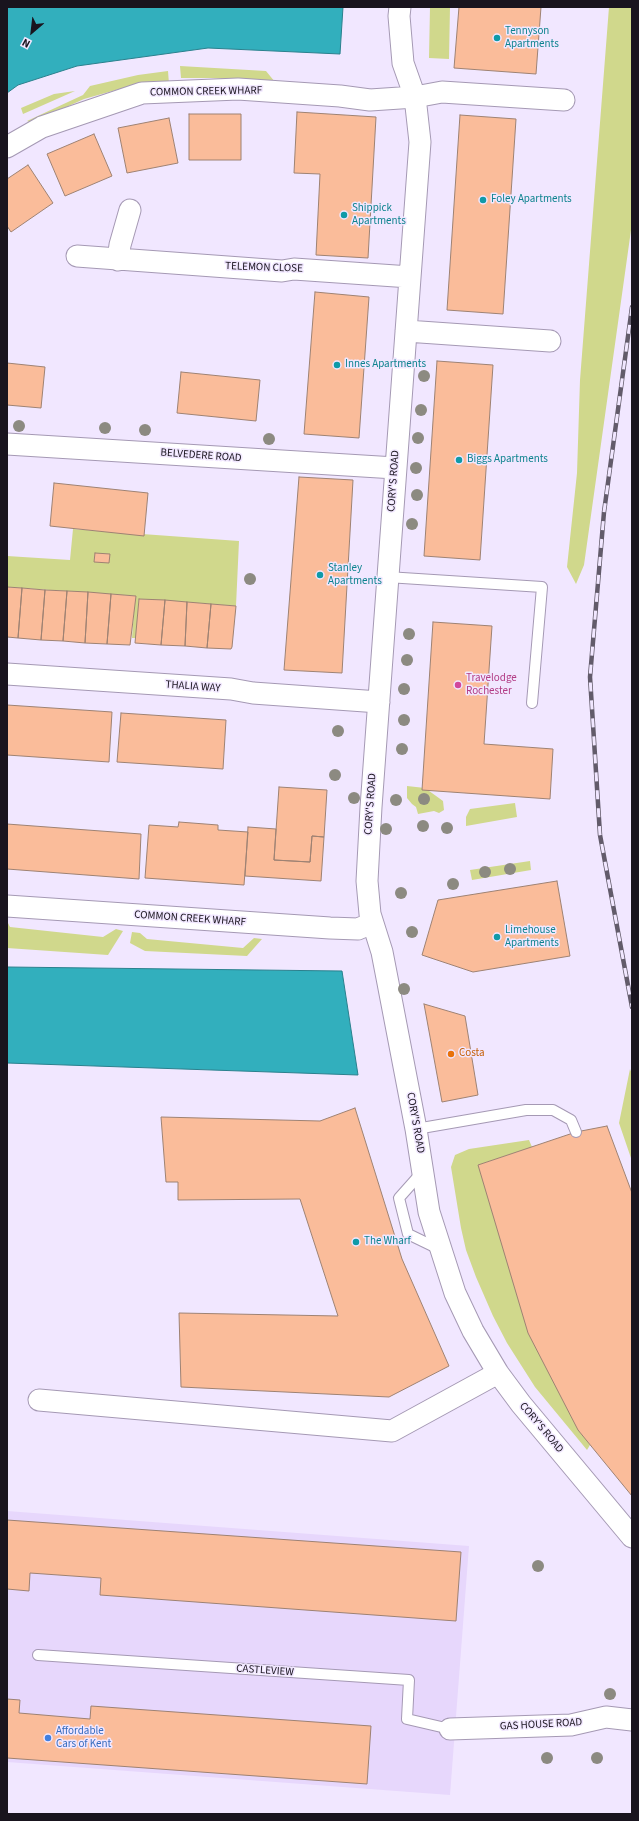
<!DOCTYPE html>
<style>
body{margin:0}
#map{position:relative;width:639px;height:1821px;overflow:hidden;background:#f1e7ff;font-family:"Source Sans 3",sans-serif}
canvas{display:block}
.frame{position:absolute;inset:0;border:8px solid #19141e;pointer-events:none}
.north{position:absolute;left:12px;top:12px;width:40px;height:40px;-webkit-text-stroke:3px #f1e7ff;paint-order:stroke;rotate:208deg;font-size:11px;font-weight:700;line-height:16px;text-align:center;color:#19141e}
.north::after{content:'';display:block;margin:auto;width:14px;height:18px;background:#19141e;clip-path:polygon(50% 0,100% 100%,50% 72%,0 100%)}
</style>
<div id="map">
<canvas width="639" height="1821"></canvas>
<div class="frame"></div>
<div class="north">N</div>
</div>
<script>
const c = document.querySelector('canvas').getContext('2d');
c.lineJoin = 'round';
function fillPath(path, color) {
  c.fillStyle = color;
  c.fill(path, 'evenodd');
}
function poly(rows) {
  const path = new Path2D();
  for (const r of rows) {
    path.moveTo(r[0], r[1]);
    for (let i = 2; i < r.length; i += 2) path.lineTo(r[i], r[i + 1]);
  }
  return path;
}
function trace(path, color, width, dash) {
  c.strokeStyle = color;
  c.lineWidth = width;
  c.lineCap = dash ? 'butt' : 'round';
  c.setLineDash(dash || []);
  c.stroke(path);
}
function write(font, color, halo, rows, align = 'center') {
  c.font = font + ' "Source Sans 3",sans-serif';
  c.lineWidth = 3;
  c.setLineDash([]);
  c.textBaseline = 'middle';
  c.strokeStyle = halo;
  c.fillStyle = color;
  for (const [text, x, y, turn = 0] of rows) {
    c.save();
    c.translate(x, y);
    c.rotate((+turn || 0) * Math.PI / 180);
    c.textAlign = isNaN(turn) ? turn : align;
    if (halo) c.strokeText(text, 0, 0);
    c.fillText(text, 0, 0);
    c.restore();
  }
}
const built = poly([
 [7,1511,469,1546,450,1795,7,1762]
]);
const green = poly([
 [430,7,450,7,449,59,429,58],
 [609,7,632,7,632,223,584,565,576,584,567,567,577,473,580,380],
 [180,66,266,71,275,82,211,78,181,78],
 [168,71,169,84,123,88,84,99,31,123,27,121,83,95,90,86,138,75],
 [75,91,23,114,21,108,54,94],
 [73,529,239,541,236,606,139,599,136,638,132,638,135,596,7,587,7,556,70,560],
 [407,786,425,788,443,801,444,810,439,813,434,811,418,814,416,807,412,804,407,798],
 [515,803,517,817,466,826,466,817,470,809],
 [530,861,531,870,472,880,470,870],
 [7,921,10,927,103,937,116,929,123,931,108,955,7,948],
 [132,932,140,933,147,939,243,948,254,938,262,939,247,956,145,951,130,943],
 [630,1069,632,1074,632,1161,619,1123],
 [529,1140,532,1147,479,1165,572,1418,590,1445,587,1450,535,1387,507,1343,493,1316,476,1277,466,1250,461,1228,451,1167,455,1155,469,1149]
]);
const water = poly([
 [7,7,343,7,340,54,208,48,77,66,18,85,7,93,7,7],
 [7,967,342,971,358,1075,7,1063,7,967]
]);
const building = poly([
 [459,7,541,7,536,74,454,68,459,7],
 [297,112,376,117,368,258,316,255,320,174,294,173,297,112],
 [189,114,241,114,241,160,189,160,189,114],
 [460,115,516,119,503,314,447,310,460,115],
 [169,118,178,163,127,173,118,128,169,118],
 [94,134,112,176,65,196,47,154,94,134],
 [28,165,53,203,11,232,7,226,7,179,28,165],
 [315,292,369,297,359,438,304,434,315,292],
 [437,361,493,365,480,560,424,556,437,361],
 [7,363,45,367,41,408,7,405,7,363],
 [181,372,260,380,256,421,177,413,181,372],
 [299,477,353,480,342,673,284,670,299,477],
 [54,483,148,493,144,536,50,526,54,483],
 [95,553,110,554,109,563,94,562,95,553],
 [7,587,22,588,18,638,7,637,7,587],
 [22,588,45,590,41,640,18,638,22,588],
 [45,590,67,591,63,641,41,640,45,590],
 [67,591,88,592,85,643,63,641,67,591],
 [88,592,111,594,107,644,85,643,88,592],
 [111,594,136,596,130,645,107,644,111,594],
 [139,599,165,600,161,645,135,643,139,599],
 [165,600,187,602,185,646,161,645,165,600],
 [187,602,211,604,207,648,185,646,187,602],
 [211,604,236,606,232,647,231,649,207,648,211,604],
 [433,622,492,626,484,744,553,749,550,799,422,790,433,622],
 [7,705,112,712,109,762,7,755,7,705],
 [121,713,226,720,223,769,117,762,121,713],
 [279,787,327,790,324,837,312,836,310,862,274,860,279,787],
 [179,822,218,825,218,830,248,832,244,885,145,878,149,825,178,827,179,822],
 [7,824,141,834,139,879,7,869,7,824],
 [248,827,276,829,274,860,310,862,312,836,324,837,321,881,245,876,248,827],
 [557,881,570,956,473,972,422,955,438,900,557,881],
 [424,1004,465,1016,478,1095,442,1102,424,1004],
 [355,1108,402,1259,449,1366,389,1397,181,1387,179,1313,338,1316,300,1199,178,1200,178,1182,166,1182,161,1117,320,1121,355,1108],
 [607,1126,632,1193,632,1496,578,1430,528,1333,478,1165,576,1132,607,1126],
 [7,1520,461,1552,456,1621,100,1595,101,1578,30,1573,29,1591,7,1589,7,1520],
 [7,1699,20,1700,19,1713,90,1719,91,1706,371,1726,367,1784,7,1758,7,1699]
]);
const lane = poly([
 [387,577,542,587,532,703],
 [416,1129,526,1110,553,1110,571,1120,576,1132],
 [423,1171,399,1198,408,1234,439,1249],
 [38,1655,409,1680,407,1719,450,1729]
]);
const street = poly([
 [400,7,399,16,403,63,415,97,420,142,371,807,367,881,370,914,382,952,388,983,416,1129,429,1212,455,1293,473,1331,498,1373,521,1404,632,1537],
 [7,147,42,127,142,93,238,89,340,96,370,100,415,97,442,92,564,100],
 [77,256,282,271,294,269,410,277],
 [118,260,120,245,130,210],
 [406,331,550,341],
 [7,444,395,468],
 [7,674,231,689,253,693,379,702],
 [7,906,330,928,358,929,372,923],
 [39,1400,392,1431,498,1373],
 [450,1729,571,1725,606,1717,632,1720]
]);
const rail = poly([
 [632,307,604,512,590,677,600,835,632,1007]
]);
const trees = [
 [424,376],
 [421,410],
 [19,426],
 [105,428],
 [145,430],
 [418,438],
 [269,439],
 [416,468],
 [417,495],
 [412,524],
 [250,579],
 [409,634],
 [407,660],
 [404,689],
 [404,720],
 [338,731],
 [402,749],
 [335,775],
 [354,798],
 [424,799],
 [396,800],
 [423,826],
 [447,828],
 [386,829],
 [510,869],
 [485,872],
 [453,884],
 [401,893],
 [412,932],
 [404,989],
 [538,1566],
 [610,1694],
 [547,1758],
 [597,1758]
];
const markers = [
 [497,38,4,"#0f9aa8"],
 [483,200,4,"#0f9aa8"],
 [344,215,4,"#0f9aa8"],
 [337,365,4,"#0f9aa8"],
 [459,460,4,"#0f9aa8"],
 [320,575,4,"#0f9aa8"],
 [458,685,4,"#d1479c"],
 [497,937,4,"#0f9aa8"],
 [451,1054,4,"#e8710a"],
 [356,1242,4,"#0f9aa8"],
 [48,1738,4,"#3f7fe0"]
];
const cultureNames = [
 ["Tennyson",505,32],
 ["Apartments",505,45],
 ["Foley Apartments",491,200],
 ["Shippick",352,209],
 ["Apartments",352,222],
 ["Innes Apartments",345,365],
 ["Biggs Apartments",467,460],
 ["Stanley",328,569],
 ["Apartments",328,582],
 ["Limehouse",505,931],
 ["Apartments",505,944],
 ["The Wharf",364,1242]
];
const streetNames = [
 ["COMMON CREEK WHARF",206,92,-1],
 ["TELEMON CLOSE",264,268,2],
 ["BELVEDERE ROAD",201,456,4],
 ["CORY'S ROAD",394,481,-86],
 ["THALIA WAY",193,687,4],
 ["CORY'S ROAD",371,804,-86],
 ["COMMON CREEK WHARF",190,919,4],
 ["CORY'S ROAD",415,1123,80],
 ["CORY'S ROAD",541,1428,50],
 ["CASTLEVIEW",265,1671,4],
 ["GAS HOUSE ROAD",541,1725,-3]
];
const hotelNames = [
 ["Travelodge",466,679],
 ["Rochester",466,692]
];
const foodNames = [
 ["Costa",459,1054]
];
const shopNames = [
 ["Affordable",56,1732],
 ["Cars of Kent",56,1745]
];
fillPath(built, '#e7d7fc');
fillPath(green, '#d0d88c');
fillPath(water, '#32afbd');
trace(water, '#2a808d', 1);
fillPath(building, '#fabc9a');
trace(building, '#9e8273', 1);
trace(lane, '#a599b4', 12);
trace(street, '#a599b4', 23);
trace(lane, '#fff', 10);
trace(street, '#fff', 21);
trace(rail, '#625b6a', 4.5);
trace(rail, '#f1e7ff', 3, [9]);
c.fillStyle = '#8c8a81';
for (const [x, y] of trees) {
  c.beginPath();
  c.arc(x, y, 6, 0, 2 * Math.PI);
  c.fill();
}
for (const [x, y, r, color] of markers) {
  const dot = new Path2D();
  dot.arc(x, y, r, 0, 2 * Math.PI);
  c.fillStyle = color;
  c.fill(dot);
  trace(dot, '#f1e7ff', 1.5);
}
write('11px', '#0d838f', '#f1e7ff', cultureNames, 'left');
write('11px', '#19141e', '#f1e7ff', streetNames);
write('11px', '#b23c85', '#f1e7ff', hotelNames, 'left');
write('11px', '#c56008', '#f1e7ff', foodNames, 'left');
write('11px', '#366cbe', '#f1e7ff', shopNames, 'left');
</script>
